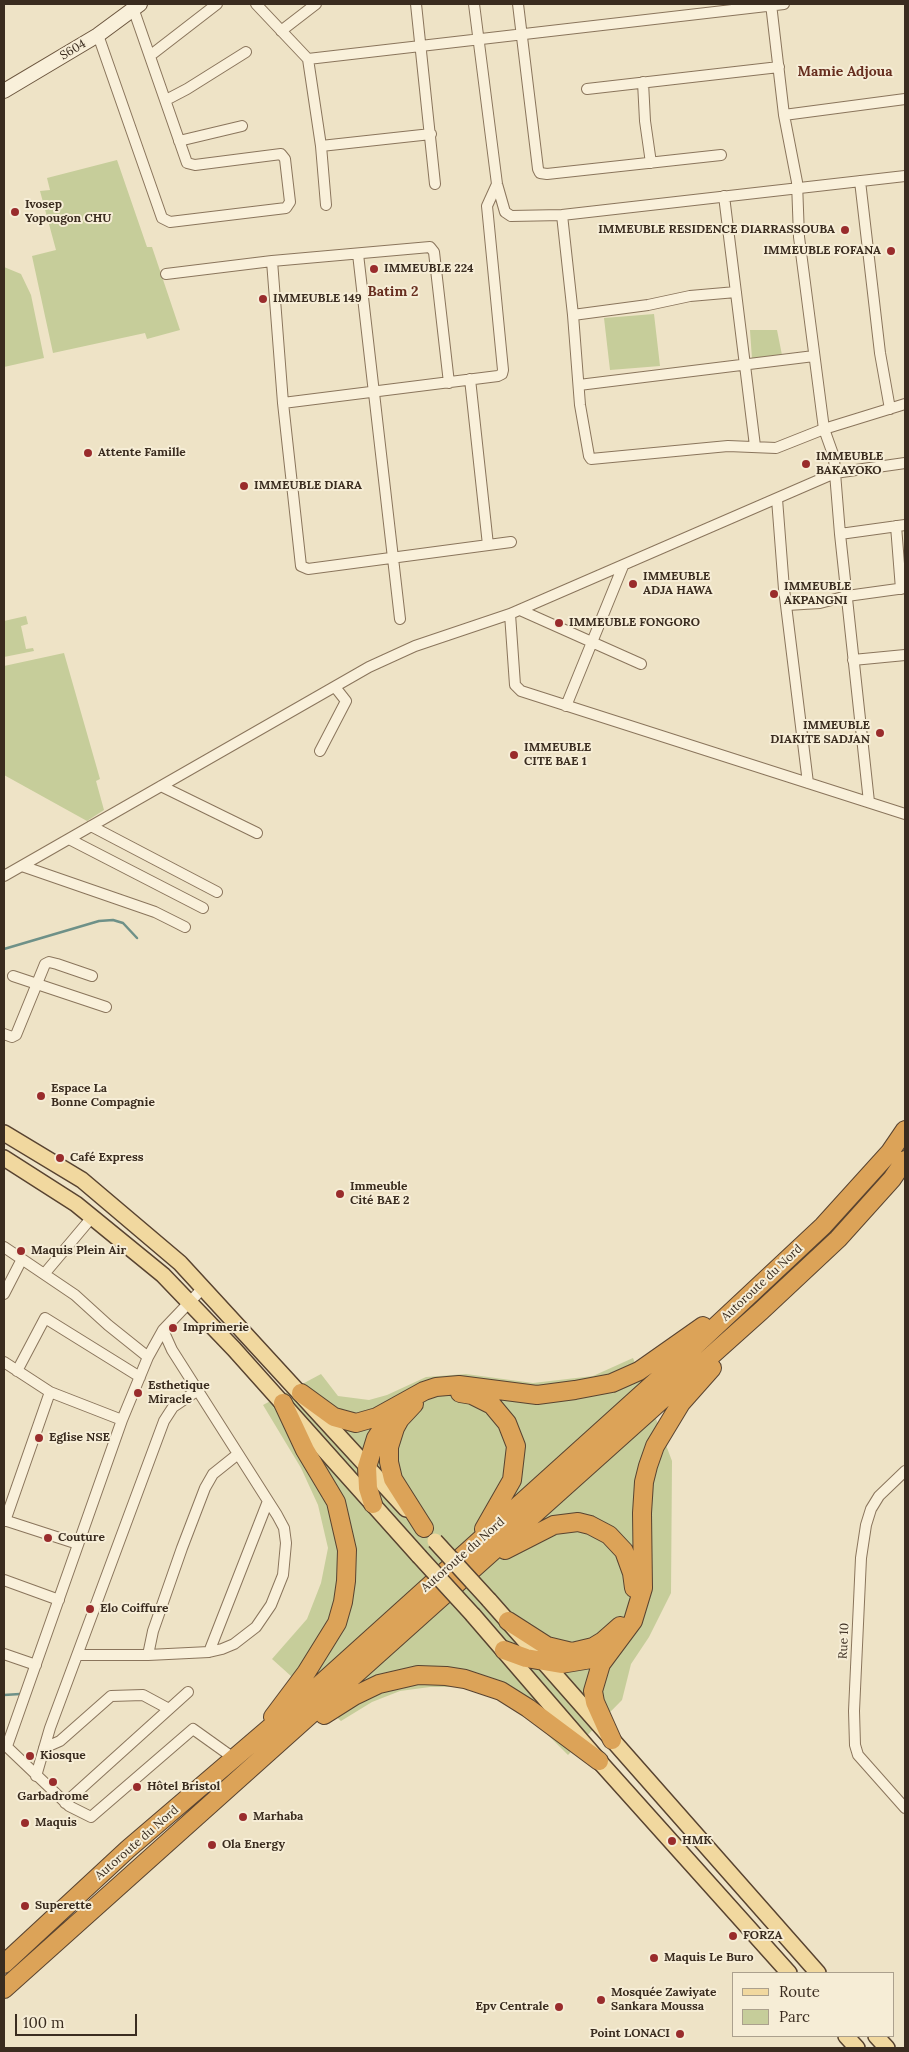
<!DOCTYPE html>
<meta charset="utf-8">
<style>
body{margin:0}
#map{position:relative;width:909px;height:2052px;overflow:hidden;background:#eee3c6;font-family:Lora,serif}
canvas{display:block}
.frame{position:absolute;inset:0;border:5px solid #3a2c1f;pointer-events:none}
.legend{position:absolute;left:732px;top:1972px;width:162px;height:65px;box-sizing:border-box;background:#f6edd6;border:1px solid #aba08d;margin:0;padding:6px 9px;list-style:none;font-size:15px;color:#3a2c1f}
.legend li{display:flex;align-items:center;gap:10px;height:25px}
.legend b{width:25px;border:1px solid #aba08d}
.scale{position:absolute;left:15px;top:2014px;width:122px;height:22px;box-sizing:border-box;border:2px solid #3a2c1f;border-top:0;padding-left:6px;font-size:15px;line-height:18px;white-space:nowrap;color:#3a2c1f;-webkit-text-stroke:4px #f6edd6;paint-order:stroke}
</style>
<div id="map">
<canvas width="909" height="2052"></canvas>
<div class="frame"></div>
<ul class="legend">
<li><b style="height:6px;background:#f1d89f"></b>Route</li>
<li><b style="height:14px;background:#c6cd9a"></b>Parc</li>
</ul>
<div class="scale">100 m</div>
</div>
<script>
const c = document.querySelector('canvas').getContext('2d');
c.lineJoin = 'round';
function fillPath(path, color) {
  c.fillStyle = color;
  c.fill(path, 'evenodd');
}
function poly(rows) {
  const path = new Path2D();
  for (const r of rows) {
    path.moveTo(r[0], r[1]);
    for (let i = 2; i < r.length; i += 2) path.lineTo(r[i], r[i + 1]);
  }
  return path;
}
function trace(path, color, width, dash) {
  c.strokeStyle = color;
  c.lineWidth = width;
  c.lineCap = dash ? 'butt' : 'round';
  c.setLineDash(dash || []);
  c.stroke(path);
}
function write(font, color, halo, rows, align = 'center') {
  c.font = font + ' Lora,serif';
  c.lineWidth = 4;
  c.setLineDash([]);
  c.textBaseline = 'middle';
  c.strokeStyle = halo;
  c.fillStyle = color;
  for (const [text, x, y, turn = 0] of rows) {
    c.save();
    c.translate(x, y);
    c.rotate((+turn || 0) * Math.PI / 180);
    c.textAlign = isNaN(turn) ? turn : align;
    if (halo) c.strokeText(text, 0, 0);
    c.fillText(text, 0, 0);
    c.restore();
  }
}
const green = poly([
 [117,160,147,247,152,247,180,330,147,339,145,333,53,353,32,256,56,250,40,191,50,190,47,178],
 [4,267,21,274,31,295,44,358,4,367],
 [654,314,660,366,610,370,604,318],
 [750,330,777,330,782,355,752,359],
 [26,616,28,624,21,626,26,649,33,648,34,651,4,657,4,621],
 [64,653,100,779,96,781,104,810,87,821,4,775,4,666],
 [633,1358,672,1461,671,1593,649,1637,631,1664,622,1700,568,1755,538,1725,515,1709,489,1695,460,1687,430,1687,400,1691,372,1702,341,1721,272,1659,307,1619,321,1583,328,1548,318,1505,301,1468,263,1405,321,1374,338,1396,369,1400,387,1395,426,1377,466,1374,533,1383,593,1376]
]);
const stream = poly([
 [4,949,99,921,113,920,123,923,137,938],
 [4,1695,20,1694]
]);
const street = poly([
 [256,4,308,59,784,4],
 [416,4,435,184],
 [474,4,497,184,505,212,511,216,562,215,905,176],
 [518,4,538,169,540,173,547,174,721,155],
 [771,4,784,115,797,182,799,237,824,429,834,457,835,473,905,463],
 [281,31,316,4],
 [98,35,162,218,170,222,286,208,290,202,285,159,281,154,195,165,187,163,133,8],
 [151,55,217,4],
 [308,59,321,146,326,205],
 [643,82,645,121,651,163],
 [587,89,779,67],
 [166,100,187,89,246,52],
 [784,115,905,99],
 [179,141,242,126],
 [321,146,431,134],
 [860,181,880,353,890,409],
 [724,196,755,446],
 [562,215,573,315,580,405,589,456,591,459,728,446,776,448,824,429,905,404],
 [358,254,400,619],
 [272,261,283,403,301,566,308,569,511,542],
 [166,274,272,261,430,247,434,252,449,383],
 [573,315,648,305,690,296,736,292],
 [470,379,488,545],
 [579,385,814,356],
 [283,403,498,376,502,374,503,370,487,206,497,184],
 [777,499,784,589,808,783],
 [896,526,901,589],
 [787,605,820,603,847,596,905,588],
 [520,610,641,664],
 [510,614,515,685,521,691,905,814],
 [853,660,905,655],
 [566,706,623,566],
 [320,751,346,701,335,687],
 [161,786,257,833],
 [869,802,840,534,905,525],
 [91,826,217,892],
 [69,839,203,908],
 [22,866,155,912,185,927],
 [4,876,369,667,415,646,510,614,835,473,840,534],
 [13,976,106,1007],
 [4,1034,12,1037,16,1035,45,964,49,962,57,964,92,976],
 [4,1247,75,1295,108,1325,148,1357],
 [45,1273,93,1216],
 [4,1294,22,1259],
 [4,1362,50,1392,122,1420],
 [17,1371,45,1318,140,1377],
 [905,1471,879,1496,871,1509,866,1525,861,1558,854,1711,855,1745,858,1755,905,1808],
 [4,1520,78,1544],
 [5,1521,50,1392],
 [4,1580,59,1600],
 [209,1652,268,1501],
 [4,1654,36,1665],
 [78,1655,148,1655,209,1652,222,1649,234,1644,256,1627,271,1605,283,1575,286,1543,284,1528,277,1515,172,1350,163,1330,204,1287],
 [148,1655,153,1631,182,1548,205,1488,213,1474,238,1454],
 [4,1744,69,1806,91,1817,193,1729,235,1759],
 [7,1746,122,1420,148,1357,163,1330],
 [44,1748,60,1741,111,1696,143,1695,169,1709],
 [36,1776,50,1728,164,1421,173,1407,198,1390],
 [65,1803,188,1692]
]);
const secondary = poly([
 [4,91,98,35,140,4]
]);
const primary = poly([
 [4,1133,82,1180,180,1263,406,1509],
 [4,1158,76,1204,163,1275,234,1349,419,1556],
 [489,1600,818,1973],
 [473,1615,599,1761,789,1973],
 [846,2036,857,2048],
 [876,2036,887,2048]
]);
const highway = poly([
 [301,1393,334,1417,356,1423,377,1417,424,1391,436,1387,459,1385,537,1395,575,1390,612,1383,639,1371,703,1326],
 [460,1393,472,1395,492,1405,507,1423,516,1446,512,1480,484,1529],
 [414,1404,400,1419,395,1428,389,1447,389,1462,393,1479,424,1528],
 [373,1504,368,1488,367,1467,376,1438,395,1410],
 [505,1550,554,1525,578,1522,590,1525,609,1535,624,1551,632,1573,634,1588],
 [508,1621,547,1646,572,1652,593,1647,603,1641,620,1626],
 [504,1650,526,1658,561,1664,591,1659],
 [324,1715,354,1696,379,1684,418,1675,446,1676,465,1679,501,1691,528,1708,599,1761],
 [273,1717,306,1673,337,1623,343,1602,346,1581,347,1550,336,1502,305,1450,283,1403],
 [612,1740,595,1702,593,1691,601,1664,633,1621,643,1588,642,1513,644,1482,648,1466,655,1446,681,1403,712,1368],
 [4,1964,128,1849,315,1689,683,1357,823,1226,890,1152,905,1130],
 [4,1989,761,1311,838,1239,892,1179,905,1160]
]);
const primaryBridge = poly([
 [435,1541,489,1600],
 [419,1556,473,1615]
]);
const markers = [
 [15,212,5,"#992c2c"],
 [845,230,5,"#992c2c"],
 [891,251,5,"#992c2c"],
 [374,269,5,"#992c2c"],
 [263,299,5,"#992c2c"],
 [88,453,5,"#992c2c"],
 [806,464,5,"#992c2c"],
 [244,486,5,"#992c2c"],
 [633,584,5,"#992c2c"],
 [774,594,5,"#992c2c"],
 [559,623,5,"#992c2c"],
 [880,733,5,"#992c2c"],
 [514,755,5,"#992c2c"],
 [41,1096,5,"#992c2c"],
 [60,1158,5,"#992c2c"],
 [340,1194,5,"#992c2c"],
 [21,1251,5,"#992c2c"],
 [173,1328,5,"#992c2c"],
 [138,1393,5,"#992c2c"],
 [39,1438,5,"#992c2c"],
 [48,1538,5,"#992c2c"],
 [90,1609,5,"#992c2c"],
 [30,1756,5,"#992c2c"],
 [53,1782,5,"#992c2c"],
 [137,1787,5,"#992c2c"],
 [243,1817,5,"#992c2c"],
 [25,1823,5,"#992c2c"],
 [672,1841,5,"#992c2c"],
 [212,1845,5,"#992c2c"],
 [25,1906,5,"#992c2c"],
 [733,1936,5,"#992c2c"],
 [654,1958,5,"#992c2c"],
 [601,2000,5,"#992c2c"],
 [559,2007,5,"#992c2c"],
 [680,2034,5,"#992c2c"]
];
const streetNames = [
 ["S604",73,50,-31],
 ["Autoroute du Nord",762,1283,-43],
 ["Autoroute du Nord",463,1555,-41],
 ["Rue 10",844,1641,-87],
 ["Autoroute du Nord",137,1843,-41]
];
const poiNames = [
 ["Ivosep",25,205],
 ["Yopougon CHU",25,219],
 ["IMMEUBLE RESIDENCE DIARRASSOUBA",835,230,"right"],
 ["IMMEUBLE FOFANA",881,251,"right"],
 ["IMMEUBLE 224",384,269],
 ["IMMEUBLE 149",273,299],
 ["Attente Famille",98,453],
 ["IMMEUBLE",816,457],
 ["BAKAYOKO",816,471],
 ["IMMEUBLE DIARA",254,486],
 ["IMMEUBLE",643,577],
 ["ADJA HAWA",643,591],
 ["IMMEUBLE",784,587],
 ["AKPANGNI",784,601],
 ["IMMEUBLE FONGORO",569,623],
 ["IMMEUBLE",870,726,"right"],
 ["DIAKITE SADJAN",870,740,"right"],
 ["IMMEUBLE",524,748],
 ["CITE BAE 1",524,762],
 ["Espace La",51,1089],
 ["Bonne Compagnie",51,1103],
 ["Café Express",70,1158],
 ["Immeuble",350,1187],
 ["Cité BAE 2",350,1201],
 ["Maquis Plein Air",31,1251],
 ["Imprimerie",183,1328],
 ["Esthetique",148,1386],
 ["Miracle",148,1400],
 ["Eglise NSE",49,1438],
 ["Couture",58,1538],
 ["Elo Coiffure",100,1609],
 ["Kiosque",40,1756],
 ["Hôtel Bristol",147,1787],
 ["Garbadrome",53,1797,"center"],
 ["Marhaba",253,1817],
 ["Maquis",35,1823],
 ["HMK",682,1841],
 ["Ola Energy",222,1845],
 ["Superette",35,1906],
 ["FORZA",743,1936],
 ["Maquis Le Buro",664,1958],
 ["Mosquée Zawiyate",611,1993],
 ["Sankara Moussa",611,2007],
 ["Epv Centrale",549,2007,"right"],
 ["Point LONACI",670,2034,"right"]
];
const neighbourhoodNames = [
 ["Mamie Adjoua",845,72],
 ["Batim 2",393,292]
];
fillPath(green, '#c6cd9a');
trace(stream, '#6e9188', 2.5);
trace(street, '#8a755c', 12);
trace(secondary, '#6c563f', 16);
trace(primary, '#584330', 18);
trace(highway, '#584330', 20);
trace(street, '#f9f0da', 10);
trace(secondary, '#f9f0da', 14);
trace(primary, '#f1d89f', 15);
trace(highway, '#dca358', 18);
trace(primaryBridge, '#584330', 18, []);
trace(primaryBridge, '#f1d89f', 15);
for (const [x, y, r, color] of markers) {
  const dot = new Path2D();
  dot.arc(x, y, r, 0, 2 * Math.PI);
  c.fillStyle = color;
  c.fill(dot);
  trace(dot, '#f6edd6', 2);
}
write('12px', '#3a2c1f', '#f6edd6', streetNames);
write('bold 12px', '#3a2c1f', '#f6edd6', poiNames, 'left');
write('bold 14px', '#672e1f', '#f6edd6', neighbourhoodNames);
</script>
